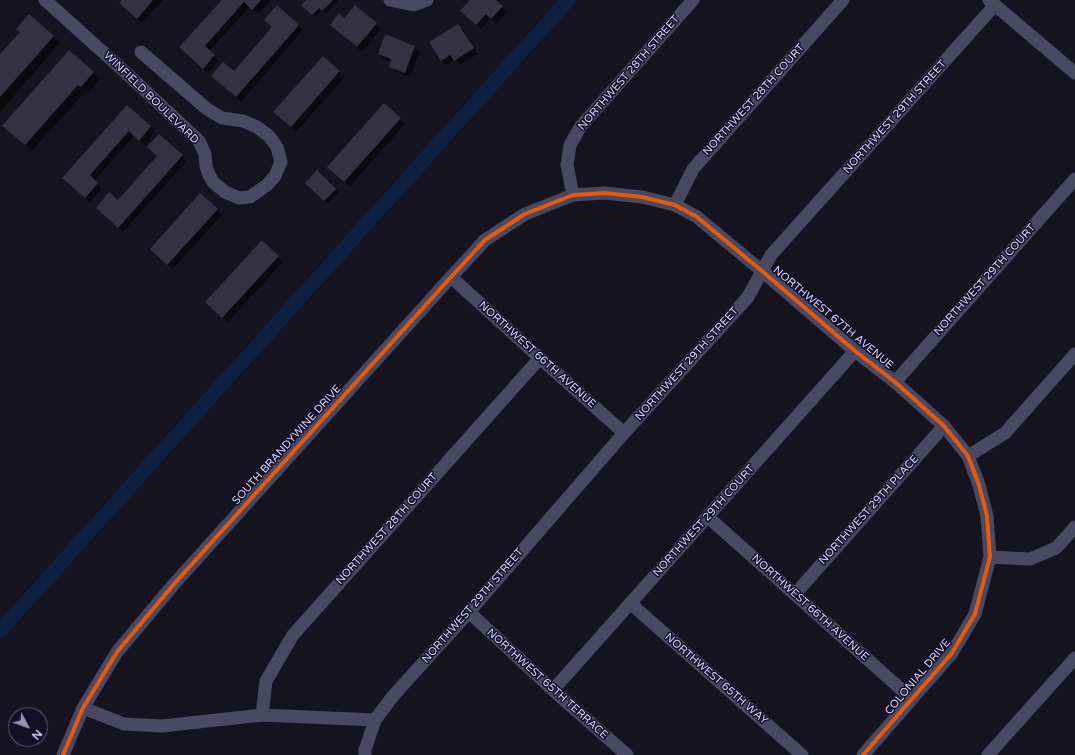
<!DOCTYPE html>
<style>
body{margin:0}
#map{position:relative;width:1075px;height:755px;overflow:hidden;background:#161421;font-family:"Varela Round",sans-serif}
canvas{display:block}
.north{position:absolute;left:8px;top:707px;width:40px;height:40px;box-sizing:border-box;background:#130f26;border:1px solid #625e7d;border-radius:50%;rotate:131deg;font-size:11px;font-weight:700;line-height:16px;text-align:center;color:#d9d4ff}
.north::after{content:'';display:block;margin:auto;width:14px;height:18px;background:#9591b1;clip-path:polygon(50% 0,100% 100%,50% 72%,0 100%)}
</style>
<div id="map">
<canvas width="1075" height="755"></canvas>
<div class="north">N</div>
</div>
<script>
const c = document.querySelector('canvas').getContext('2d');
c.lineJoin = 'round';
function fillPath(path, color) {
  c.fillStyle = color;
  c.fill(path, 'evenodd');
}
function poly(rows) {
  const path = new Path2D();
  for (const r of rows) {
    path.moveTo(r[0], r[1]);
    for (let i = 2; i < r.length; i += 2) path.lineTo(r[i], r[i + 1]);
  }
  return path;
}
function trace(path, color, width, dash) {
  c.strokeStyle = color;
  c.lineWidth = width;
  c.lineCap = dash ? 'butt' : 'round';
  c.setLineDash(dash || []);
  c.stroke(path);
}
function write(font, color, halo, rows, align = 'center') {
  c.font = font + ' "Varela Round",sans-serif';
  c.lineWidth = 3;
  c.setLineDash([]);
  c.textBaseline = 'middle';
  c.strokeStyle = halo;
  c.fillStyle = color;
  for (const [text, x, y, turn = 0] of rows) {
    c.save();
    c.translate(x, y);
    c.rotate((+turn || 0) * Math.PI / 180);
    c.textAlign = isNaN(turn) ? turn : align;
    if (halo) c.strokeText(text, 0, 0);
    c.fillText(text, 0, 0);
    c.restore();
  }
}
const shadow = poly([
 [123,0,163,0,142,23,126,8],
 [223,0,269,0,270,1,258,14,250,7,209,51,219,61,208,73,185,52],
 [308,0,337,0,338,1,326,14,322,10,316,17,303,5],
 [472,0,501,0,498,3,507,12,497,24,491,18,481,29,467,16],
 [355,6,381,29,362,52,336,29],
 [298,25,303,30,241,102,217,81,234,72],
 [458,25,463,30,478,54,460,65,455,60,446,65,441,60],
 [53,36,60,43,0,112,0,56],
 [415,47,420,52,410,77,395,71,390,66,391,62,384,59,379,54],
 [69,52,100,79,88,93,86,91,32,151,11,132],
 [323,57,345,77,296,132,279,117],
 [384,104,405,124,350,186,333,172],
 [127,106,156,132,145,145,134,136,94,181,102,188,90,202,69,183],
 [158,156,182,156,187,161,123,232,102,213,118,201],
 [317,172,339,192,328,204,306,183],
 [217,210,222,215,173,269,156,254],
 [262,241,283,262,228,322,211,307]
]);
const canal = poly([
 [0,631,568,0]
]);
const building = poly([
 [122,0,153,0,137,19,119,3],
 [222,0,261,0,252,10,244,2,205,46,215,55,203,69,179,47],
 [306,0,333,0,322,11,319,8,312,15,301,5],
 [470,0,496,0,503,6,491,19,486,14,476,25,460,11],
 [277,5,299,25,236,97,211,76,223,62,234,71,272,27,264,20],
 [355,5,377,23,357,47,330,25,339,13,344,18],
 [29,14,54,36,0,97,0,54,20,32,16,29],
 [458,24,474,48,454,61,450,55,441,61,429,42],
 [385,34,415,46,405,73,389,67,391,59,378,54],
 [69,50,94,72,81,87,78,85,25,145,2,126],
 [323,56,340,71,291,127,273,112],
 [384,103,401,118,344,182,327,167],
 [127,105,151,126,139,141,129,131,90,175,98,183,85,198,62,178],
 [159,134,183,155,118,228,96,208,109,192,118,200,157,156,147,147],
 [317,170,336,189,324,201,305,183],
 [200,193,218,209,167,265,150,249],
 [262,240,279,256,222,318,205,302]
]);
const minor = poly([
 [45,0,124,71,199,141,205,154,206,166,209,175,213,182,225,192,239,198,250,197,267,185,275,176,281,162,277,147,269,136,257,127,243,121,222,118,207,109,141,52],
 [390,0,414,5,427,0],
 [989,0,1075,73],
 [573,195,567,165,570,145,581,126,693,0],
 [675,205,693,169,843,0],
 [451,277,540,358,624,433],
 [895,382,1075,179],
 [968,456,1005,433,1075,354],
 [708,517,912,699],
 [990,557,1030,559,1056,548,1075,527],
 [795,594,944,426],
 [630,603,802,755],
 [469,612,553,690,627,755],
 [553,690,855,351],
 [83,708,124,724,162,726,262,715,375,720],
 [262,715,266,681,293,635,540,358],
 [63,755,83,708,117,652,174,584,451,277,485,240,525,214,573,195,604,193,642,197,675,205,697,217,762,271,855,351,895,382,944,426,968,456,979,485,987,516,990,557,975,614,952,653,863,755],
 [365,755,365,750,375,720,393,696,469,612,624,433,748,297,771,255,995,5],
 [988,755,1075,658]
]);
const cycleway = poly([
 [63,755,83,708,117,652,174,584,451,277,485,240,525,214,573,195,604,193,642,197,675,205,697,217,762,271,855,351,895,382,944,426,968,456,979,485,987,516,990,557,975,614,952,653,863,755]
]);
const streetNames = [
 ["NORTHWEST 28TH STREET",629,73,-49],
 ["WINFIELD BOULEVARD",151,98,44],
 ["NORTHWEST 28TH COURT",754,100,-48],
 ["NORTHWEST 29TH STREET",895,117,-48],
 ["NORTHWEST 29TH COURT",985,280,-48],
 ["NORTHWEST 67TH AVENUE",833,318,40],
 ["NORTHWEST 66TH AVENUE",537,355,42],
 ["NORTHWEST 29TH STREET",687,364,-48],
 ["SOUTH BRANDYWINE DRIVE",287,445,-48],
 ["NORTHWEST 29TH PLACE",869,510,-48],
 ["NORTHWEST 29TH COURT",704,521,-48],
 ["NORTHWEST 28TH COURT",387,529,-48],
 ["NORTHWEST 29TH STREET",473,606,-49],
 ["NORTHWEST 66TH AVENUE",810,608,42],
 ["COLONIAL DRIVE",918,677,-50],
 ["NORTHWEST 65TH WAY",716,679,41],
 ["NORTHWEST 65TH TERRACE",547,684,42]
];
fillPath(shadow, '#0007');
trace(canal, '#0d2144', 14);
fillPath(building, '#343243');
trace(minor, '#4a4962', 13);
trace(cycleway, '#e8590c', 4);
write('11px', '#d9d4ff', '#130f26', streetNames);
</script>
